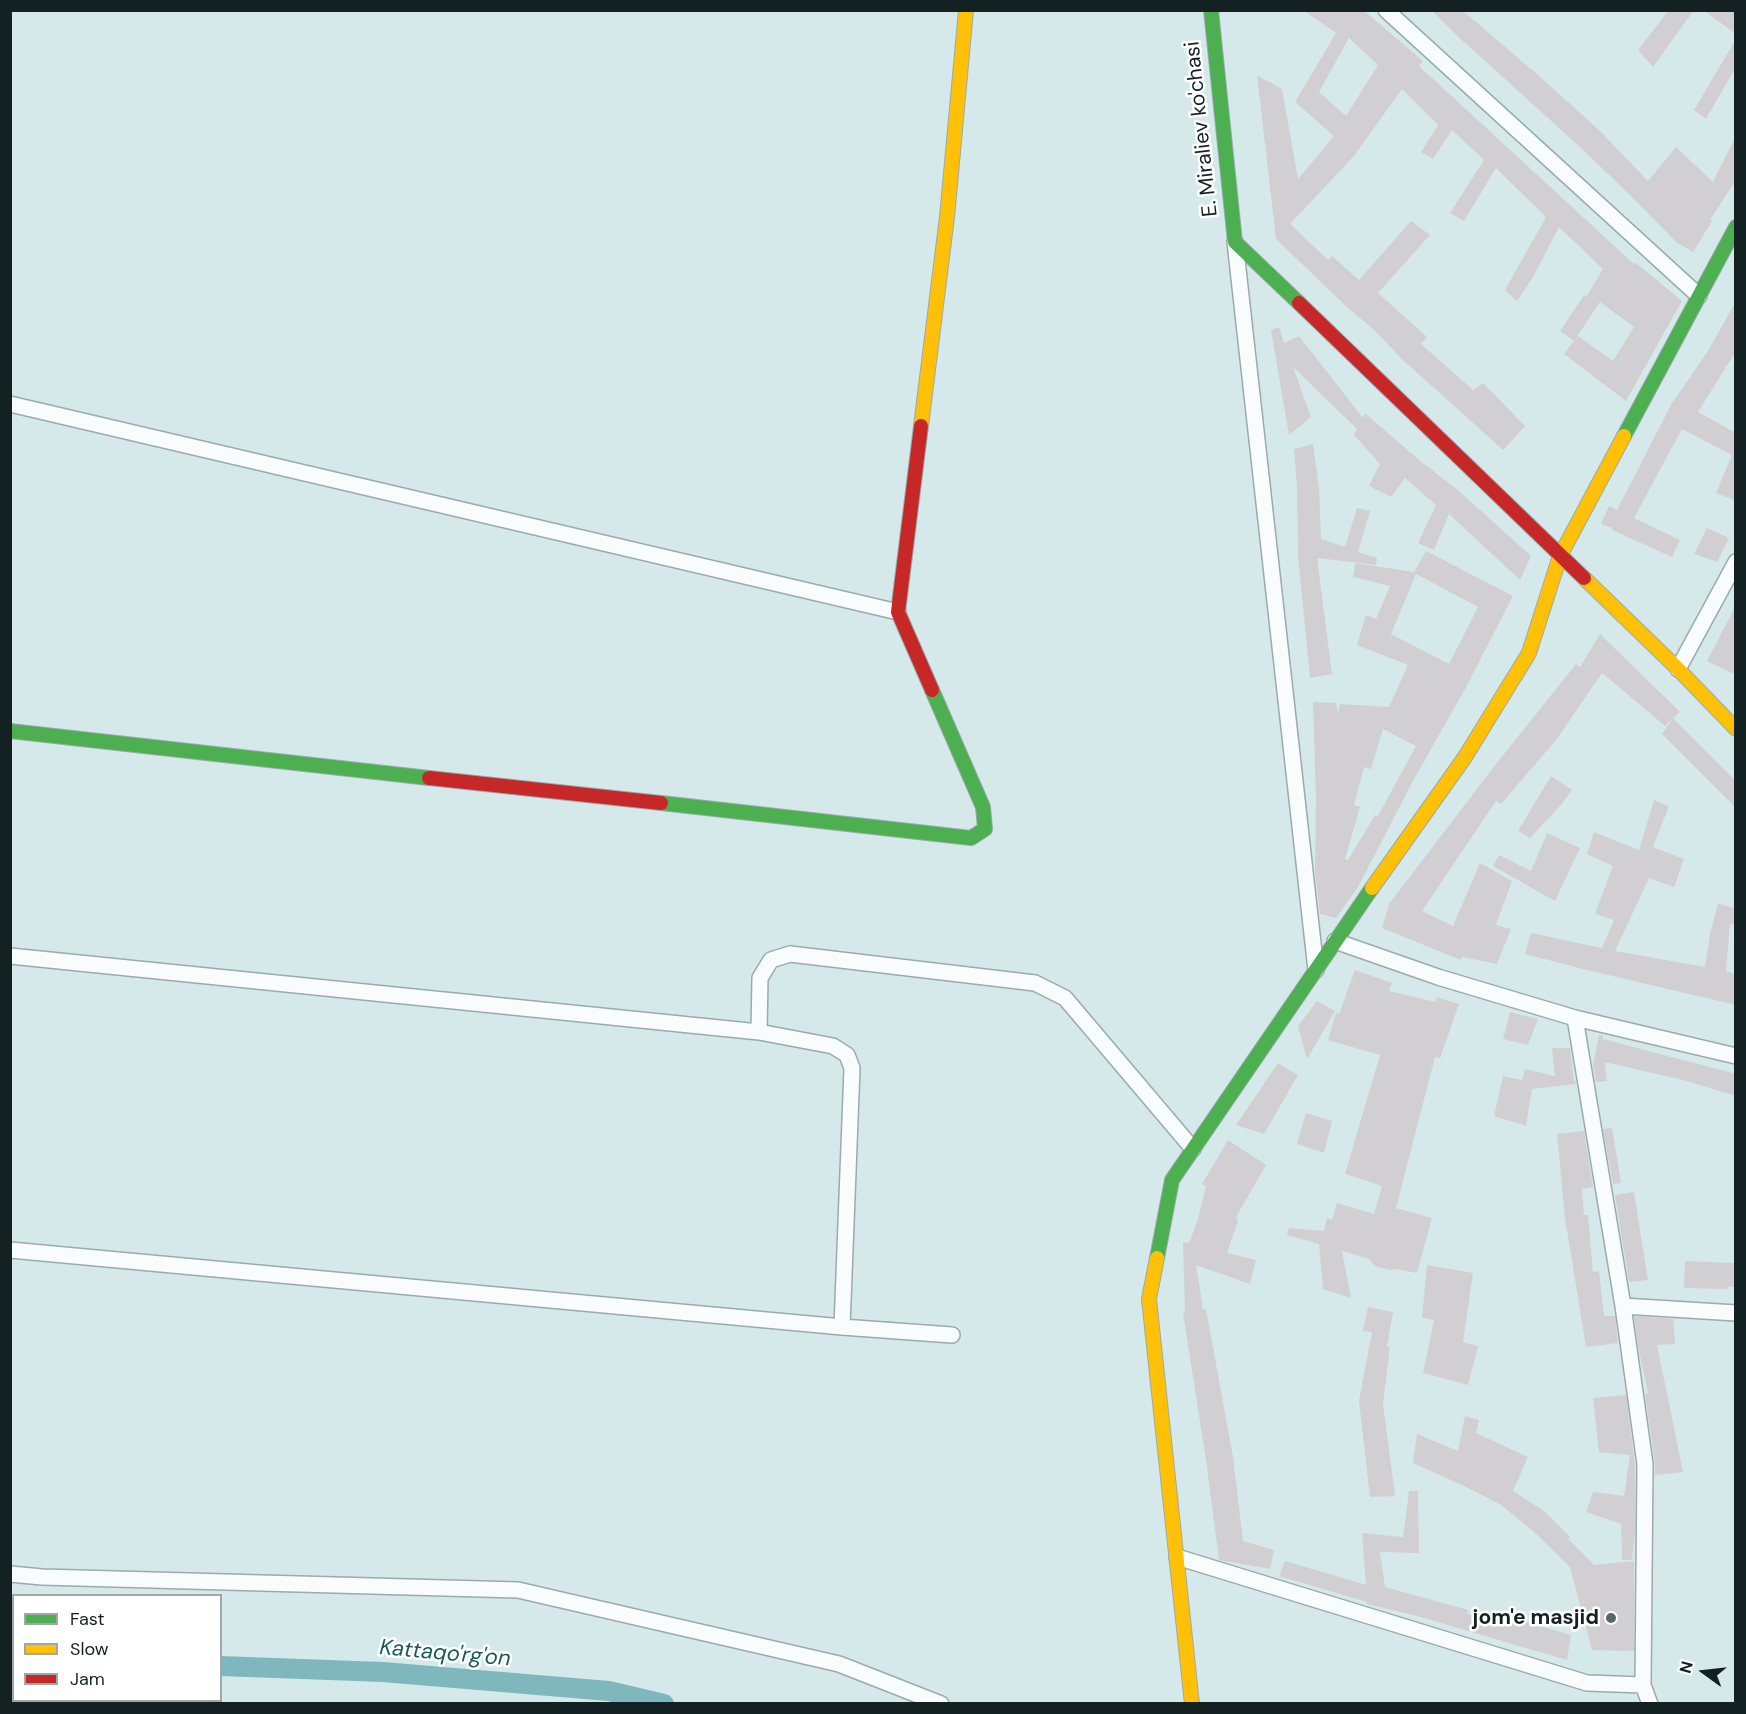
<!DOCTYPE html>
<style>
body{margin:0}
#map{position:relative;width:1746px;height:1714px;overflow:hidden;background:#d5e9eb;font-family:"DM Sans",sans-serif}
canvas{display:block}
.frame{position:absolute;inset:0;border:12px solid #142122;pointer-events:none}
.legend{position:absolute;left:12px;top:1594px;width:210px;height:108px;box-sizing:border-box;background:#fff;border:2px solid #a1a6a7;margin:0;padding:8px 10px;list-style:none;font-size:18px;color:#142122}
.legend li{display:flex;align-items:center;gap:12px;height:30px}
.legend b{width:30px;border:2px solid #a1a6a7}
.north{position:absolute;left:1674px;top:1642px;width:60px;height:60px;-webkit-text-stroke:4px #fff;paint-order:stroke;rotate:285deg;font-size:16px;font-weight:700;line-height:24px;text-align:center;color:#142122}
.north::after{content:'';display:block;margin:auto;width:21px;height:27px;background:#142122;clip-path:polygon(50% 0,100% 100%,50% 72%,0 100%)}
</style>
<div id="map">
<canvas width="1746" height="1714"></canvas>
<div class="frame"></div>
<ul class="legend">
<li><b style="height:8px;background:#4caf50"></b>Fast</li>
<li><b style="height:8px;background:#ffc107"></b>Slow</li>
<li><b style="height:8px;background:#c62828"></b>Jam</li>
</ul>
<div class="north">N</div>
</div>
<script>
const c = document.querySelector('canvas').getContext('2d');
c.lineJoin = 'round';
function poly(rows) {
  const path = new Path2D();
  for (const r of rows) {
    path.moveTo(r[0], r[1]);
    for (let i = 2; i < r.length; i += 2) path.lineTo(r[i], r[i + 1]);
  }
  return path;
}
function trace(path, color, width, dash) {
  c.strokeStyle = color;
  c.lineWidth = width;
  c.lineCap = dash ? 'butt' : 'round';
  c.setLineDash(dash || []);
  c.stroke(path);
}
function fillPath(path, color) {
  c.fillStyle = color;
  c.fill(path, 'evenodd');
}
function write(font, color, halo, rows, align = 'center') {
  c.font = font + ' "DM Sans",sans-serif';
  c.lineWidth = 5;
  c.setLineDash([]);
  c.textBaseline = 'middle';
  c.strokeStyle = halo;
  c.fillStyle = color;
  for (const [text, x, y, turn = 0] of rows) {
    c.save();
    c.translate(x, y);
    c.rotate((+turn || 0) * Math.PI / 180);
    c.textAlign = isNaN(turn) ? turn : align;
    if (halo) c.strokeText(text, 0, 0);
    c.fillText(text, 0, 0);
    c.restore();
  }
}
const canal = poly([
 [10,1657,14,1657],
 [220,1666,383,1672,609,1691,664,1704]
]);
const building = poly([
 [1303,10,1363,10,1423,61,1419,66,1635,265,1636,263,1682,301,1626,401,1564,354,1574,341,1560,331,1584,295,1586,297,1603,269,1559,227,1533,277,1517,301,1505,290,1546,217,1496,168,1464,221,1450,213,1484,160,1452,130,1433,159,1421,152,1438,125,1402,89,1354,156,1290,224,1328,260,1332,256,1359,280,1411,221,1430,235,1378,293,1427,337,1421,344,1473,390,1483,383,1525,426,1503,450,1404,361,1373,329,1349,309,1276,239,1257,75,1282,89,1298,179,1334,136,1295,102,1336,33],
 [1349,38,1378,65,1346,116,1319,92],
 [1600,302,1634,327,1613,361,1578,336,1574,341],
 [1431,10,1462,10,1546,82,1600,131,1648,181,1676,147,1713,182,1736,136,1736,180,1710,220,1712,221,1693,252,1676,242,1632,197,1580,147,1463,41],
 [1669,10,1694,10,1653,67,1638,50],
 [1703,10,1736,10,1736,34],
 [1736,39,1736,67,1706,119,1694,110],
 [1736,301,1736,351,1698,412,1736,433,1736,501,1716,493,1732,455,1682,429,1634,518,1680,540,1672,557,1612,530,1612,528,1601,524,1609,506,1617,510,1672,403,1708,351],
 [1279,327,1284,343,1299,336,1363,418,1365,413,1419,460,1459,491,1531,556,1520,580,1449,514,1434,550,1418,543,1436,505,1405,478,1391,497,1369,486,1380,464,1354,435,1357,429,1293,367,1311,417,1289,435,1271,330],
 [1313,444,1319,488,1321,539,1345,547,1357,508,1370,511,1358,552,1377,558,1376,565,1317,558,1332,674,1310,678,1298,555,1297,487,1294,449],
 [1707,528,1729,538,1717,562,1694,554],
 [1426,551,1513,596,1465,689,1413,781,1358,887,1336,918,1320,914,1315,871,1316,798,1313,702,1336,703,1338,713,1340,704,1389,707,1408,665,1357,645,1366,615,1376,619,1390,586,1353,577,1355,563,1414,572],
 [1416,574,1478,607,1449,664,1391,634],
 [1383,729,1416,746,1378,816,1375,815,1348,860,1345,859,1360,807,1354,805,1364,767,1371,769],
 [1736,605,1736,675,1707,661],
 [1600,634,1680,712,1665,726,1602,673,1556,740,1501,804,1496,801,1422,911,1453,926,1480,863,1512,881,1496,925,1511,929,1497,964,1462,957,1461,960,1382,928,1389,904,1496,764,1576,664,1580,667],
 [1673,718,1736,781,1736,808,1662,734],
 [1551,776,1572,790,1560,806,1530,838,1518,831],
 [1654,800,1669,806,1653,847,1684,859,1674,887,1649,878,1615,951,1705,967,1710,934,1718,903,1736,909,1736,925,1730,924,1726,971,1736,974,1736,1005,1591,971,1525,954,1531,933,1602,948,1614,920,1595,914,1613,866,1587,854,1594,832,1639,850],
 [1547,833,1580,848,1555,901,1493,866,1499,855,1531,871],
 [1355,970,1392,983,1389,991,1436,1002,1437,997,1459,1004,1440,1058,1435,1057,1396,1208,1432,1218,1417,1273,1396,1269,1389,1270,1375,1266,1369,1259,1342,1251,1351,1298,1323,1289,1319,1244,1287,1235,1289,1228,1324,1231,1327,1218,1332,1220,1337,1203,1374,1214,1382,1186,1345,1174,1380,1055,1328,1040,1336,1013,1339,1014],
 [1317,1001,1335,1011,1307,1059,1298,1026],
 [1510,1012,1538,1019,1528,1045,1503,1039],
 [1599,1035,1603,1035,1603,1039,1736,1074,1736,1096,1687,1081,1605,1062,1607,1081,1596,1082,1593,1066],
 [1552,1048,1570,1048,1574,1080,1575,1080,1576,1084,1532,1089,1526,1126,1494,1116,1503,1076,1522,1080,1525,1069,1555,1076],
 [1278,1063,1298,1075,1264,1134,1236,1125],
 [1306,1113,1332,1121,1324,1153,1297,1144],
 [1612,1128,1621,1183,1613,1184,1603,1129],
 [1584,1131,1593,1187,1582,1189,1584,1215,1588,1215,1593,1272,1599,1271,1604,1316,1615,1316,1618,1343,1586,1347,1565,1218,1557,1134],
 [1228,1140,1266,1165,1236,1217,1238,1221,1227,1253,1256,1260,1250,1284,1196,1265,1203,1309,1206,1309,1233,1457,1243,1541,1274,1550,1270,1569,1219,1560,1206,1460,1183,1313,1185,1312,1183,1242,1189,1243,1198,1219,1206,1186,1202,1184],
 [1634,1192,1648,1280,1629,1282,1615,1195],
 [1685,1261,1736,1263,1736,1287,1727,1287,1727,1289,1684,1288],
 [1427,1265,1473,1273,1463,1342,1478,1346,1468,1385,1423,1373,1434,1320,1422,1318],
 [1368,1307,1393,1312,1387,1347,1390,1347,1383,1404,1395,1496,1370,1497,1359,1401,1372,1332,1363,1331],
 [1634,1316,1673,1319,1675,1344,1657,1345,1683,1472,1655,1475,1655,1463,1645,1394,1648,1393,1638,1346],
 [1626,1395,1635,1465,1635,1531,1632,1560,1622,1560,1621,1524,1586,1512,1593,1492,1624,1496,1630,1455,1599,1452,1593,1398],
 [1465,1416,1479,1420,1476,1433,1528,1457,1513,1491,1544,1511,1570,1537,1568,1539,1594,1565,1634,1561,1634,1651,1592,1650,1570,1567,1532,1530,1501,1505,1464,1486,1413,1463,1417,1434,1458,1451],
 [1409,1491,1418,1491,1419,1553,1380,1552,1385,1587,1468,1610,1467,1614,1506,1624,1512,1618,1571,1635,1567,1660,1417,1616,1367,1604,1367,1602,1279,1576,1285,1561,1366,1585,1362,1533,1403,1537]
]);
const street = poly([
 [1386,10,1699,296],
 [1235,242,1316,970],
 [10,404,898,612],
 [1678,669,1736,562],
 [1335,941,1438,977,1575,1018,1736,1056],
 [10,956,759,1032,833,1046,847,1055,852,1068,842,1327],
 [1575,1018,1623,1306,1645,1464,1643,1685,1650,1704],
 [759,1032,760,978,771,960,790,954,1035,983,1065,998,1193,1149],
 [10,1250,842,1327,952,1335],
 [1623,1306,1736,1313],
 [1177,1557,1587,1683,1643,1685],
 [10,1574,42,1577,518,1590,839,1664,941,1704]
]);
const fast = poly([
 [1211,10,1235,242,1299,303],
 [1624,436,1736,227],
 [10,731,429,778],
 [661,803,971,838,985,829,983,807,932,690],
 [1157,1258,1172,1180,1372,888]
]);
const slow = poly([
 [921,426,947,217,966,10],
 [1584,578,1678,669,1736,729],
 [1372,888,1465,757,1529,653,1560,556,1624,436],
 [1157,1258,1149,1299,1192,1704]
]);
const jam = poly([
 [1299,303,1584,578],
 [921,426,898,612,932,690],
 [429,778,661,803]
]);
const markers = [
 [1611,1618,6,"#586768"]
];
const streetNames = [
 ["E. Miraliev ko'chasi",1202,129,-96]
];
const poiNames = [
 ["jom'e masjid",1599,1618]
];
const waterNames = [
 ["Kattaqo'rg'on",445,1654,5]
];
trace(canal, '#7eb8bc', 20);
fillPath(building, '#d2cfd2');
trace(street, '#9baaac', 18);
trace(fast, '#9baaac', 16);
trace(slow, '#9baaac', 16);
trace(jam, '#9baaac', 16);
trace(street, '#f9fcfc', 15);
trace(fast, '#4caf50', 14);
trace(slow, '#ffc107', 14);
trace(jam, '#c62828', 14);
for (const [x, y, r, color] of markers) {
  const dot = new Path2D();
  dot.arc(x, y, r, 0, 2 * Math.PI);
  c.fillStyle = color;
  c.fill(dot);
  trace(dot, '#fff', 2);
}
write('21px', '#142122', '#fff', streetNames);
write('bold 21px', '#142122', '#fff', poiNames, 'right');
write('italic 22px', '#19595d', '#fff', waterNames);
</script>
